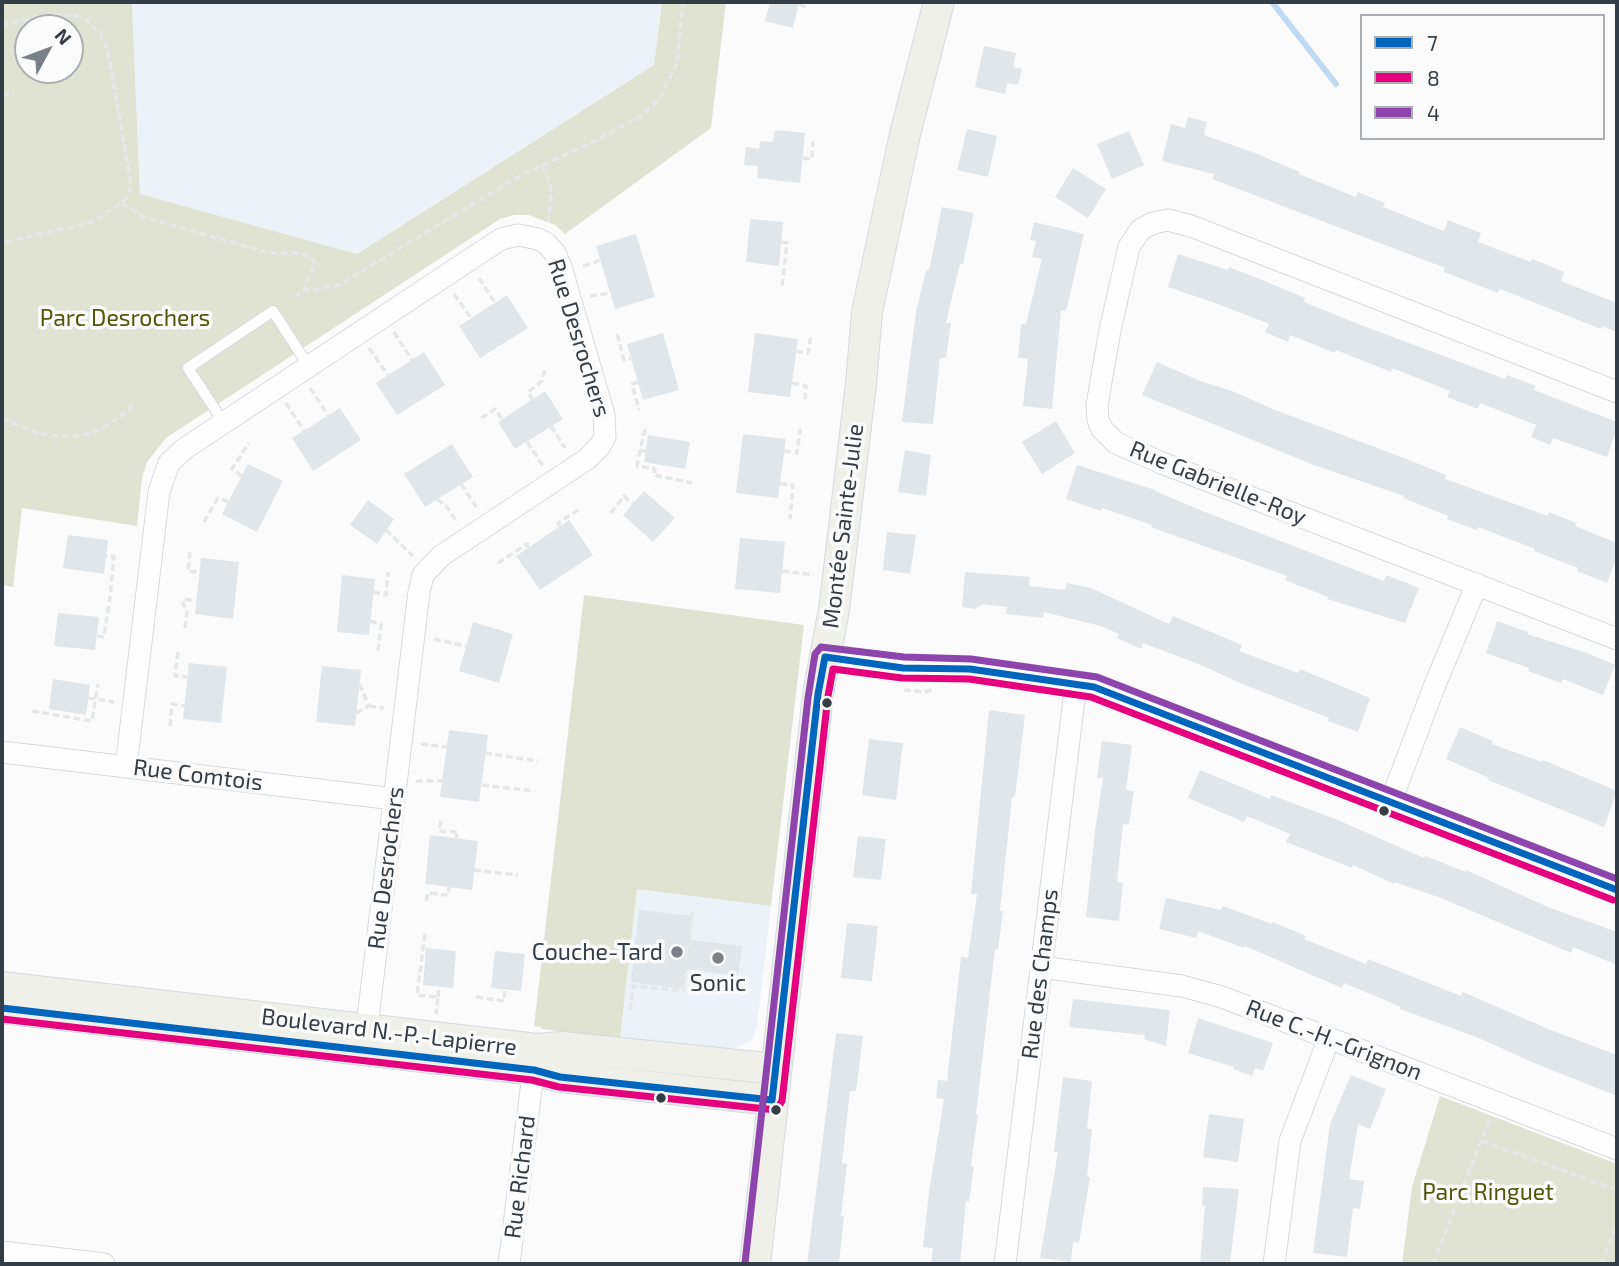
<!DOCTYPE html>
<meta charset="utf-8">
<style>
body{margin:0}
#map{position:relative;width:1619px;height:1266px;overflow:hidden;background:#fbfbfb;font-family:"Exo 2",sans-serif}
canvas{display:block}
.frame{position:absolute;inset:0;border:4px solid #343d45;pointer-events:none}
.legend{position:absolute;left:1360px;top:14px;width:245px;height:126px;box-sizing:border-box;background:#fbfbfb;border:2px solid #abafb2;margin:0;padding:9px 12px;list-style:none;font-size:21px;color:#343d45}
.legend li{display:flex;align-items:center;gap:14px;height:35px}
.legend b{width:35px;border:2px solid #abafb2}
.north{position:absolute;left:14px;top:14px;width:70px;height:70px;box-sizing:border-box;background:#fbfbfb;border:2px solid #abafb2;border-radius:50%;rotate:49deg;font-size:19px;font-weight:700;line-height:28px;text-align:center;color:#343d45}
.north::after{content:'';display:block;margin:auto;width:24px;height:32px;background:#7a8085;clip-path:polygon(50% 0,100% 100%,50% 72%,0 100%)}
</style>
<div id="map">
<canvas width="1619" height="1266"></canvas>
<div class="frame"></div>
<ul class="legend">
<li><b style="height:9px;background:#0065bd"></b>7</li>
<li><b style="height:9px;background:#e5007d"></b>8</li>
<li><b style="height:9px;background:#8e44ad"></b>4</li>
</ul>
<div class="north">N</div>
</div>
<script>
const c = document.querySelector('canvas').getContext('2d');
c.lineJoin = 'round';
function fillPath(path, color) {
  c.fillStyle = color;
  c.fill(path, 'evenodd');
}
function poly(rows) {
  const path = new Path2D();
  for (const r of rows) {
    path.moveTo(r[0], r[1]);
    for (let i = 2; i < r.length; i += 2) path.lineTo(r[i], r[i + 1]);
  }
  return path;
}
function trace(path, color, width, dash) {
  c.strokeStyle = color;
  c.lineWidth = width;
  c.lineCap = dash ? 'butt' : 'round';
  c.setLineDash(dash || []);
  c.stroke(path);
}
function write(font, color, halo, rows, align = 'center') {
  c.font = font + ' "Exo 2",sans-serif';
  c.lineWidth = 7;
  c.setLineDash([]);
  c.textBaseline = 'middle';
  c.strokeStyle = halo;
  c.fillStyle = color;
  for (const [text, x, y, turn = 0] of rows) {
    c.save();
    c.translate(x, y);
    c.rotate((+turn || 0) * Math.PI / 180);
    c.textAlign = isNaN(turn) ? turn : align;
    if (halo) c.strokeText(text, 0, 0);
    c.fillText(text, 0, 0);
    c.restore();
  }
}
const built = poly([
 [126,2,662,2,654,65,357,254,140,194,132,4],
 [637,889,771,906,757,1026,752,1040,731,1050,620,1038]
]);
const green = poly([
 [2,2,126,2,132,4,140,194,357,254,654,65,662,2,726,2,711,128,565,234,555,225,529,215,514,215,500,219,166,438,147,462,142,478,137,526,22,508,13,587,2,585],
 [28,28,70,28,70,70,28,70],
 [584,595,804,625,771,906,637,889,620,1038,542,1029,541,1027,534,1026],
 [1440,1096,1617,1164,1617,1264,1402,1264,1412,1187]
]);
const stream = poly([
 [1272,2,1336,84]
]);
const building = poly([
 [770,2,799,2,793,28,765,21],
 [984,46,1016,53,1013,67,1022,69,1018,85,1007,83,1005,94,975,87],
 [1188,117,1207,122,1204,135,1255,153,1300,172,1299,174,1356,197,1358,192,1385,203,1383,207,1444,231,1448,220,1481,233,1478,242,1531,262,1532,259,1564,272,1561,281,1617,303,1617,332,1602,326,1601,329,1500,289,1498,293,1444,272,1445,268,1212,179,1214,174,1162,161,1171,124,1185,128],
 [967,129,997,136,988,177,957,170],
 [775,130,805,133,800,183,757,178,758,166,744,165,746,147,759,149,760,141,773,142],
 [1129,131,1144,165,1112,179,1097,144],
 [1073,168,1106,189,1088,218,1055,197],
 [942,207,973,213,972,222,963,264,960,264,946,323,951,323,946,358,940,358,933,424,902,422,916,312,926,270,929,271],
 [750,219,783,222,779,266,746,262],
 [1034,222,1084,234,1066,311,1061,310,1052,409,1023,406,1028,359,1018,358,1021,324,1026,324,1042,259,1032,257,1036,241,1030,240],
 [636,234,655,297,615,309,596,246],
 [1178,254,1228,270,1229,267,1260,279,1305,298,1304,302,1358,324,1505,379,1507,375,1536,386,1534,390,1617,422,1617,428,1607,457,1553,438,1550,445,1531,437,1536,425,1480,403,1478,409,1447,397,1450,391,1392,368,1391,372,1336,350,1335,353,1290,335,1288,342,1265,332,1269,324,1215,303,1168,287],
 [507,295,528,328,480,358,459,326],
 [663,333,679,390,643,400,627,344],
 [755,333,798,339,790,397,748,392],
 [424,352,445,385,397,415,376,383],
 [1157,362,1200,381,1232,391,1275,410,1404,458,1446,475,1445,479,1548,516,1549,512,1576,523,1575,526,1617,543,1617,556,1607,583,1577,571,1578,568,1534,551,1535,549,1478,527,1477,530,1447,519,1448,516,1403,498,1404,496,1314,465,1142,395],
 [545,391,563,419,515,449,498,422],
 [340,408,361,440,313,471,292,438],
 [1056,421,1075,453,1042,474,1022,442],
 [743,434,786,439,778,498,736,493],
 [648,435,690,442,685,469,644,462],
 [452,444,473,477,425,507,404,474],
 [905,450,931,455,926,496,898,492],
 [248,464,283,481,257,532,222,514],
 [1077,465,1155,490,1155,491,1195,508,1384,581,1386,575,1419,588,1405,623,1327,599,1328,597,1285,580,1287,576,1151,527,1152,525,1102,508,1101,511,1066,499],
 [644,491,675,518,653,542,623,515],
 [368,500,394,519,377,544,350,525],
 [569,520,593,555,540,590,516,556],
 [887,532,916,535,910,574,883,570],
 [68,535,108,540,104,574,63,568],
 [740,538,785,542,780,593,735,589],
 [201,558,239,562,233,619,195,614],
 [965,572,1030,577,1029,586,1065,590,1067,583,1091,588,1169,624,1173,616,1242,645,1239,651,1298,673,1300,669,1370,698,1358,732,1328,721,1329,718,1240,683,1201,665,1143,643,1141,649,1117,638,1119,634,1101,626,1044,612,1043,618,1006,614,1007,607,983,604,975,609,962,607],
 [342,575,375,579,369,635,337,632],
 [58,613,99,617,95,650,54,646],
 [1497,621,1528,632,1527,634,1587,653,1615,665,1603,695,1563,679,1561,683,1528,671,1529,668,1486,653],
 [473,622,513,634,499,683,459,671],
 [189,663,227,667,221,723,183,719],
 [322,666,361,670,355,726,316,722],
 [53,679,90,685,86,715,49,709],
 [989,710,1025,715,1015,797,1012,797,1000,911,1003,911,998,950,995,949,976,1114,978,1114,971,1166,974,1167,969,1202,966,1201,960,1264,931,1264,933,1248,923,1247,929,1192,944,1099,936,1098,938,1080,947,1081,961,957,968,958,977,894,971,894],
 [1460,727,1493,741,1492,744,1542,762,1543,760,1617,791,1604,827,1488,780,1489,778,1446,759],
 [449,730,488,735,479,802,440,797],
 [869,739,903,743,896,800,862,795],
 [1102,741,1132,745,1126,790,1134,791,1129,825,1123,824,1117,882,1123,883,1119,921,1086,917,1095,831,1103,778,1097,778],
 [1200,770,1270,799,1271,795,1338,820,1424,858,1425,856,1466,872,1466,870,1548,907,1617,932,1617,965,1573,947,1571,953,1441,898,1394,882,1394,884,1353,865,1352,868,1304,849,1286,842,1290,834,1247,816,1244,822,1188,798],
 [430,835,478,841,472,890,425,884],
 [858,836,886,839,881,880,853,877],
 [1166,898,1221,910,1223,906,1272,924,1273,922,1306,936,1304,939,1366,964,1368,959,1461,996,1463,992,1548,1029,1617,1055,1617,1096,1534,1063,1479,1038,1400,1009,1401,1007,1344,983,1342,988,1245,946,1244,948,1198,931,1196,938,1159,929],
 [639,910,692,916,690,940,742,946,738,976,686,969,684,989,631,982],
 [847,923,878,926,872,981,841,978],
 [426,948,456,951,453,988,423,985],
 [495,951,525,954,521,991,491,988],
 [1073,999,1170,1010,1166,1046,1144,1039,1145,1035,1069,1027],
 [1198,1018,1273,1043,1263,1071,1255,1068,1252,1076,1233,1069,1234,1067,1188,1053],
 [836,1033,863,1036,856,1091,850,1091,842,1163,847,1164,841,1216,844,1216,839,1264,807,1264],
 [1351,1075,1386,1089,1370,1129,1358,1124,1349,1179,1364,1181,1360,1209,1353,1208,1347,1257,1313,1253,1330,1124],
 [1063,1077,1092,1081,1087,1129,1092,1129,1087,1177,1090,1177,1079,1243,1073,1242,1071,1262,1040,1258,1058,1152,1054,1152],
 [1209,1114,1244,1119,1238,1162,1203,1157],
 [1203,1187,1239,1189,1230,1264,1200,1264,1205,1206,1202,1206]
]);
const path = poly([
 [799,5,806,7,807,2],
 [2,25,40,16,71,15,83,17,100,33,108,51,131,184,128,195,122,203,92,222,2,243],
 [2,95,14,92],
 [803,158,812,159,813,141],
 [542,165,550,185,551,197,548,222],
 [122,203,144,217,269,253,296,253,307,256,314,260,315,265,303,290],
 [781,242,787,243,782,286],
 [583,266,601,260],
 [479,278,495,303],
 [454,294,471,318],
 [590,296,610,293],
 [295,297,303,290,315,290,339,285,521,175,591,143,641,116,659,99,677,63,683,2],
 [394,332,412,360],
 [617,334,624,360,631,358],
 [369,348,388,375],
 [796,351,808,353,811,335],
 [638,382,632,384,639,410],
 [792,383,806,386,805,401],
 [310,388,328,415],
 [533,400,528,392,542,381,545,368],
 [286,403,304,431],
 [481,418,495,409,502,419],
 [2,419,38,433,58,436,79,436,99,430,127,412,132,405],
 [551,426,565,448],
 [645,429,640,450,646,451],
 [527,442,543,466],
 [640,450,637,466,655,469,654,475,692,483],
 [784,451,797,453,800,429],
 [242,476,232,469,249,443],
 [461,484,477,508],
 [780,484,793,485,790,519],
 [437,499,447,507,456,521],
 [611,513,624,496,633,504],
 [204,522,218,498,229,502],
 [560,526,558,523,581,508],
 [386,530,413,556],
 [190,552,188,571,199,572],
 [498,563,527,544,528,548],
 [782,571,814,575],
 [373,592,386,595,388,572],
 [370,621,381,624,378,651],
 [185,628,187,611,183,604,184,599,196,601],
 [97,636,104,637,110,597,114,557,106,556],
 [434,639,466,646],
 [178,652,175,676,187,677],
 [904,690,924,692,935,689],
 [88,698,114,702],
 [369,706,384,708],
 [32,711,92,721,98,684],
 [356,713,369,706,359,683],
 [170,726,172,704,184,706],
 [421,744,447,747],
 [485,753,538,761],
 [416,781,442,781],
 [482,785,535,791],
 [441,821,439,831,458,832,456,838],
 [474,870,518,875],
 [426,901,428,893,448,895,449,887],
 [425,934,417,995,438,997,436,1014],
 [438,997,439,987],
 [476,997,504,1001,505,989],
 [630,1010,633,986,683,991,693,909],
 [1482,1141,1617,1190],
 [1433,1264,1489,1121],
 [1601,1264,1617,1225]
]);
const lane = poly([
 [224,423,188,368,273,311,309,367]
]);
const street = poly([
 [1617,392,1191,226,1168,220,1153,223,1140,230,1129,247,1110,330,1097,405,1098,420,1102,429,1116,443,1162,463,1617,639],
 [825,657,903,668,943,667,970,669,1094,687,1617,890],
 [2,752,394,799],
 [126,767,159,492,169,463,184,449,501,239,518,235,538,239,546,243,555,253,561,267,604,415,605,437,600,446,587,459,441,556,423,575,419,592,365,1043],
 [1391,801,1434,687,1477,584],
 [1041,967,1182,986,1222,997,1617,1149],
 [2,1252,104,1264],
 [509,1264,535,1058],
 [1005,1264,1076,683],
 [1274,1264,1290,1141,1329,1038]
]);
const secondary = poly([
 [2,987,537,1049,562,1047,776,1069],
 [2,1008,534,1070,560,1077,772,1100],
 [755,1264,818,694,834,610,861,384,867,312,905,134,939,2]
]);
const bus1 = poly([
 [2,1008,534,1070,560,1077,772,1100,818,694,825,657,903,668,970,669,1094,687,1617,890]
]);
const bus2 = poly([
 [2,1019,532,1080,559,1087,776,1110,782,1101,828,696,833,669,902,678,969,679,1091,697,1613,900]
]);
const bus3 = poly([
 [745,1263,808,698,815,654,821,647,904,657,971,659,1097,677,1617,879]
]);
const markers = [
 [827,703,6,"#343d45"],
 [1384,811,6,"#343d45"],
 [677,952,7,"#7a8085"],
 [718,958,7,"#7a8085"],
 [661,1098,6,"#343d45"],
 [776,1110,6,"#343d45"]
];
const parkNames = [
 ["Parc Desrochers",125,318],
 ["Parc Ringuet",1488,1192]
];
const streetNames = [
 ["Rue Desrochers",579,338,73],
 ["Rue Gabrielle-Roy",1218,483,22],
 ["Montée Sainte-Julie",843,526,-83],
 ["Rue Comtois",198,775,7],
 ["Rue Desrochers",386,868,-83],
 ["Rue des Champs",1040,974,-83],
 ["Boulevard N.-P.-Lapierre",389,1032,7],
 ["Rue C.-H.-Grignon",1334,1040,21],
 ["Rue Richard",520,1177,-83]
];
const poiNames = [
 ["Couche-Tard",663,952],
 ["Sonic",718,983,"center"]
];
fillPath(built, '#ecf2f8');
fillPath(green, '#e0e2d2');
trace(stream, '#bfdaf2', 6);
fillPath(building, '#e0e6ea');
trace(lane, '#d6dade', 12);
trace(street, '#d6dade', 23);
trace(secondary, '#d6dade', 32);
trace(path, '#e6e7e7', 3.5, [7, 3.5]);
trace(lane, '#fefefe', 10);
trace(street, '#fefefe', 21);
trace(secondary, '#eff0ea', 30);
trace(bus1, '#0065bd', 7);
trace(bus2, '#e5007d', 7);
trace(bus3, '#8e44ad', 7);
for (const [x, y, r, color] of markers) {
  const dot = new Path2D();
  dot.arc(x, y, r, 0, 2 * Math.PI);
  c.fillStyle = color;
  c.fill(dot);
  trace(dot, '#fbfbfb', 2.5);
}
write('23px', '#525608', '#fbfbfb', parkNames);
write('23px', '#343d45', '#fbfbfb', streetNames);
write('23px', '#343d45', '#fbfbfb', poiNames, 'right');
</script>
